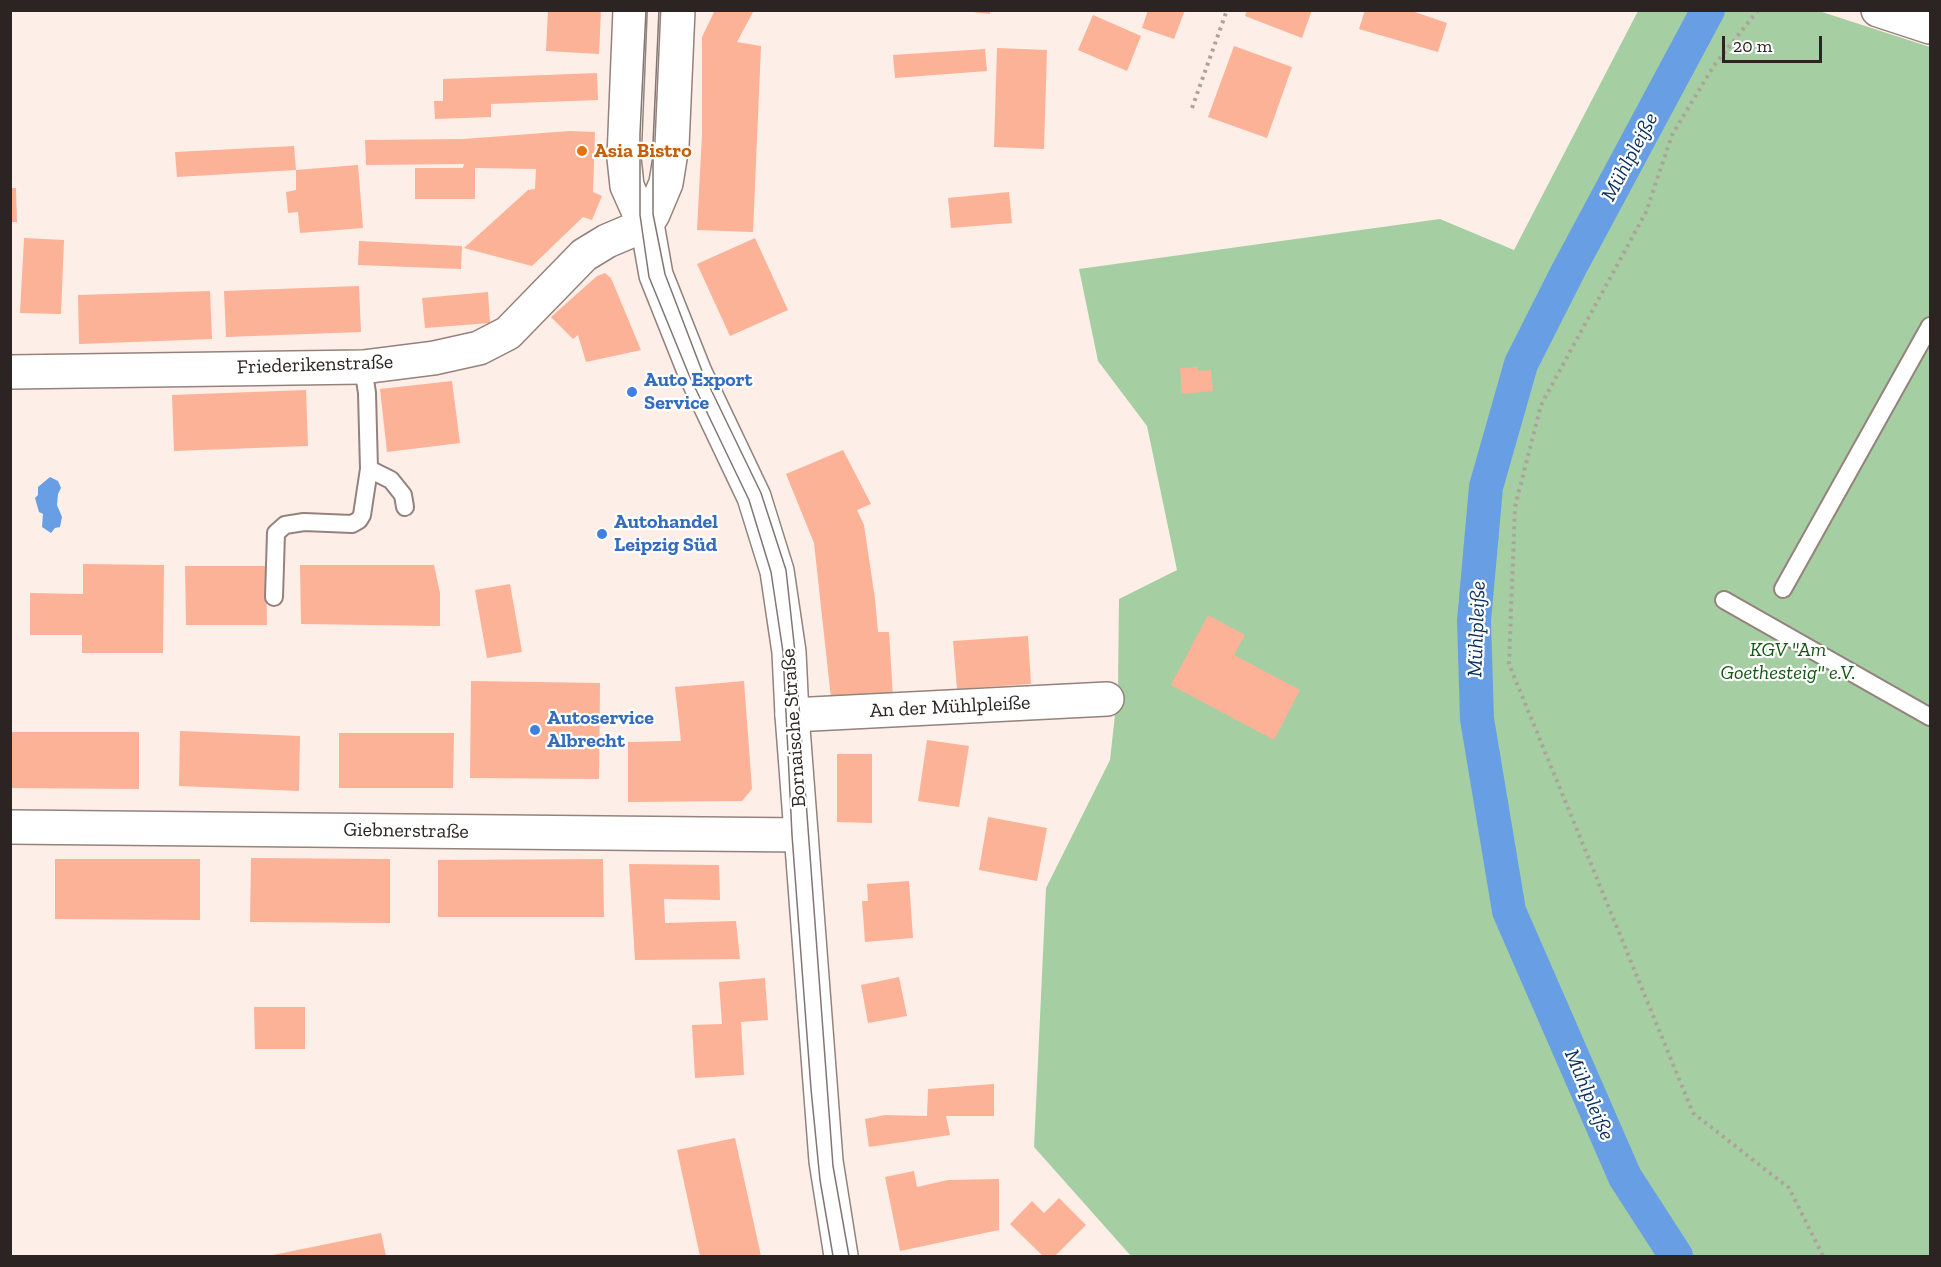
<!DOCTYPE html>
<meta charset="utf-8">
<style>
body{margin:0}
#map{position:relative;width:1941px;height:1267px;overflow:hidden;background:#feeee8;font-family:"Zilla Slab",serif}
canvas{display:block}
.frame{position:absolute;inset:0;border:12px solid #2c2422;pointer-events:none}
.scale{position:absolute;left:1722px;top:36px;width:100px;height:27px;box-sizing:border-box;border:3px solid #2c2422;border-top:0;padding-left:8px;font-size:18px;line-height:21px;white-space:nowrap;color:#2c2422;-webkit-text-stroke:4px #fff;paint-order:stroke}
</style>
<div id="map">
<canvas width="1941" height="1267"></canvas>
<div class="frame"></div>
<div class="scale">20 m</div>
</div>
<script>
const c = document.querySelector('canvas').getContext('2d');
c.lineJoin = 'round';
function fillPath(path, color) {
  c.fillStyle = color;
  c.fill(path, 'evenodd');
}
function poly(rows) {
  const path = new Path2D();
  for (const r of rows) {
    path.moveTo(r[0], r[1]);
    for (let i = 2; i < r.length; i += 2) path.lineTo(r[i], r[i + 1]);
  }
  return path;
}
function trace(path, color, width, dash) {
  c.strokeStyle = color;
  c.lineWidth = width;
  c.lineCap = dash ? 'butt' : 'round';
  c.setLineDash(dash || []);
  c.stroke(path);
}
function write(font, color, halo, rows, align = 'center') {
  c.font = font + ' "Zilla Slab",serif';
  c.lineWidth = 4.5;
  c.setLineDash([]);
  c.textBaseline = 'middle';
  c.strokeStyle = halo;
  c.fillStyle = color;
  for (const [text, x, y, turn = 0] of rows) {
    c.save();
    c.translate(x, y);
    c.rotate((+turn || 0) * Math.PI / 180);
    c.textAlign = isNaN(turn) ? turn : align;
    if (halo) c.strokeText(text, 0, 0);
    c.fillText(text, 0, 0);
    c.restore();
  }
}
const green = poly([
 [1638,11,1819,11,1930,47,1930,1256,1131,1256,1034,1147,1046,888,1110,760,1118,687,1119,599,1177,570,1147,426,1098,361,1079,269,1440,219,1514,250]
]);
const water = poly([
 [50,477,58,481,61,488,58,494,57,505,62,517,60,527,55,528,51,533,42,527,43,514,39,512,35,498,38,495,38,487]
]);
const canal = poly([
 [1676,1256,1625,1177,1509,911,1477,719,1474,621,1486,487,1521,364,1568,271,1708,10]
]);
const building = poly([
 [548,10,601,10,599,54,546,51],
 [715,10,754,10,737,42,761,46,753,232,697,230,702,134,702,37],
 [973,10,990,10,990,14,973,12],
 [1148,10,1185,10,1174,39,1142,28],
 [1247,10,1312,10,1302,38,1245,16],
 [1365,10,1409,10,1447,23,1438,52,1359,29],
 [1093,15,1141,36,1127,71,1078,50],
 [1234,46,1292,67,1267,138,1208,117],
 [997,48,1047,50,1044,149,994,147],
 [985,49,987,71,895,78,893,55],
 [597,73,598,100,491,104,491,117,435,119,434,101,443,101,443,79],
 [570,131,595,132,593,192,602,196,592,220,583,217,532,266,464,248,528,190,535,189,536,169,475,168,475,199,415,199,415,168,463,168,464,164,366,165,365,140,463,139],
 [294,146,296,170,358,165,363,228,300,233,298,212,288,213,286,192,296,190,296,170,177,177,175,152],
 [10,188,16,188,17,222,10,222],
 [1009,192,1012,223,951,228,948,198],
 [24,238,64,240,61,314,20,313],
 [755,238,788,310,730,336,697,264],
 [359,241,462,246,461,269,358,265],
 [605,273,611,278,641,350,586,362,578,335,573,339,551,317,597,276],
 [359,286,361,332,226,337,224,291],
 [210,291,212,339,79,344,78,295],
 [488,292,490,323,425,328,422,298],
 [1198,367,1198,371,1211,370,1213,391,1182,394,1180,368],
 [452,381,460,443,387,452,380,389],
 [306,390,308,446,174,451,172,395],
 [843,450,871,504,857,510,864,525,875,599,878,632,889,632,893,697,831,698,814,543,786,474],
 [83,564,164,565,163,653,82,653,82,635,30,635,30,593,83,594],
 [300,565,434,565,440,593,440,626,301,624],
 [185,566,266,566,267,625,186,625],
 [510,584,522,652,487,658,475,590],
 [1208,615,1245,635,1234,655,1300,690,1274,740,1171,685],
 [1028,636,1031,684,957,689,953,641],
 [471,681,600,683,599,779,470,778],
 [744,681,752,789,742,801,628,802,628,742,681,741,675,687],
 [180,731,300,736,299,791,179,786],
 [10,732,139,732,139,789,10,788],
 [339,733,454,733,453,788,339,788],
 [927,740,969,746,959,807,918,801],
 [837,754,872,754,872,823,837,822],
 [988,817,1047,828,1037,881,979,870],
 [251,858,390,859,390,923,250,922],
 [55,859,200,859,200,920,55,919],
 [603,859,604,917,438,917,438,860],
 [629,864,719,865,720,900,664,899,665,923,736,921,740,959,635,960],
 [909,881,913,938,865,942,862,901,868,901,867,884],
 [899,977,907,1016,868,1023,861,985],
 [765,978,768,1020,741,1022,744,1075,695,1078,692,1025,722,1024,719,982],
 [254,1007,305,1007,305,1049,255,1049],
 [994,1084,994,1116,946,1116,950,1135,869,1147,865,1119,885,1115,927,1116,928,1089],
 [735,1138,761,1256,700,1256,677,1150],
 [914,1171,917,1187,948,1180,999,1179,999,1230,900,1251,885,1177],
 [1059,1198,1086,1225,1055,1256,1043,1256,1010,1224,1032,1201,1044,1213],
 [381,1233,386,1256,273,1256,273,1255]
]);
const path = poly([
 [1758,10,1713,67,1672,135,1646,212,1541,405,1515,507,1509,664,1693,1113,1789,1188,1823,1256],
 [1192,108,1227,10]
]);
const service = poly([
 [369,469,391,480,403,495,405,507],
 [1783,589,1930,326],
 [274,597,276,533,285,525,304,522,352,524,359,520,362,515,369,469,367,393,363,367],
 [1724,600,1930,717]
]);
const minor = poly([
 [10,372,363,367,434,358,479,348,508,333,584,255,607,241,647,224],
 [792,715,1107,699],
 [10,827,801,835]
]);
const secondary = poly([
 [630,10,624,158,627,186,640,215,647,224,656,275,695,373,754,497,777,571,789,652,792,715,826,1161,841,1256],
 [1878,10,1930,27],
 [647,224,653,214,666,183,672,146,678,10]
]);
const tram = poly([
 [646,10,640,134,640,215,649,277,689,375,749,500,771,572,783,652,792,835,811,1089,820,1180,833,1256],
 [659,10,653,144,653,214,665,274,702,371,761,493,786,570,795,652,833,1166,849,1256]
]);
const markers = [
 [582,151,6,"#e8710a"],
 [632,392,6,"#3f7fe0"],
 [602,534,6,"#3f7fe0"],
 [535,730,6,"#3f7fe0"]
];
const foodNames = [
 ["Asia Bistro",594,151]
];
const streetNames = [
 ["Friederikenstraße",315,365,-2],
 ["An der Mühlpleiße",950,707,-3],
 ["Bornaische Straße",794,728,-94],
 ["Giebnerstraße",406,831,1]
];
const shopNames = [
 ["Auto Export",644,380],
 ["Service",644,403],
 ["Autohandel",614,522],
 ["Leipzig Süd",614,545],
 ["Autoservice",547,718],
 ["Albrecht",547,741]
];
const parkNames = [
 ["KGV \"Am",1788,650],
 ["Goethesteig\" e.V.",1788,673]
];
const waterNames = [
 ["Mühlpleiße",1630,157,-62],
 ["Mühlpleiße",1477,629,-88],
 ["Mühlpleiße",1589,1095,67]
];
fillPath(green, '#a5cfa2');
fillPath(water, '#689fe4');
trace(canal, '#689fe4', 34);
fillPath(building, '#fcb297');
trace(service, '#94827c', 20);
trace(minor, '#94827c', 36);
trace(secondary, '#94827c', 36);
trace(path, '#aea29d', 4, [3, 4.5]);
trace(service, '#fff', 16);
trace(minor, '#fff', 33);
trace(secondary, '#fff', 33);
trace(tram, '#817672', 1.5);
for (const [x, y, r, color] of markers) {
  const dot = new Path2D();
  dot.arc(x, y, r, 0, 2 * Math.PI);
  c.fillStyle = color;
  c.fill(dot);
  trace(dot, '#fff', 2);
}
write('bold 20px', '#c56008', '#fff', foodNames, 'left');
write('20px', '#2c2422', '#fff', streetNames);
write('bold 20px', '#366cbe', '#fff', shopNames, 'left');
write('italic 20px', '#135613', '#fff', parkNames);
write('italic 21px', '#09305c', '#fff', waterNames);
</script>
